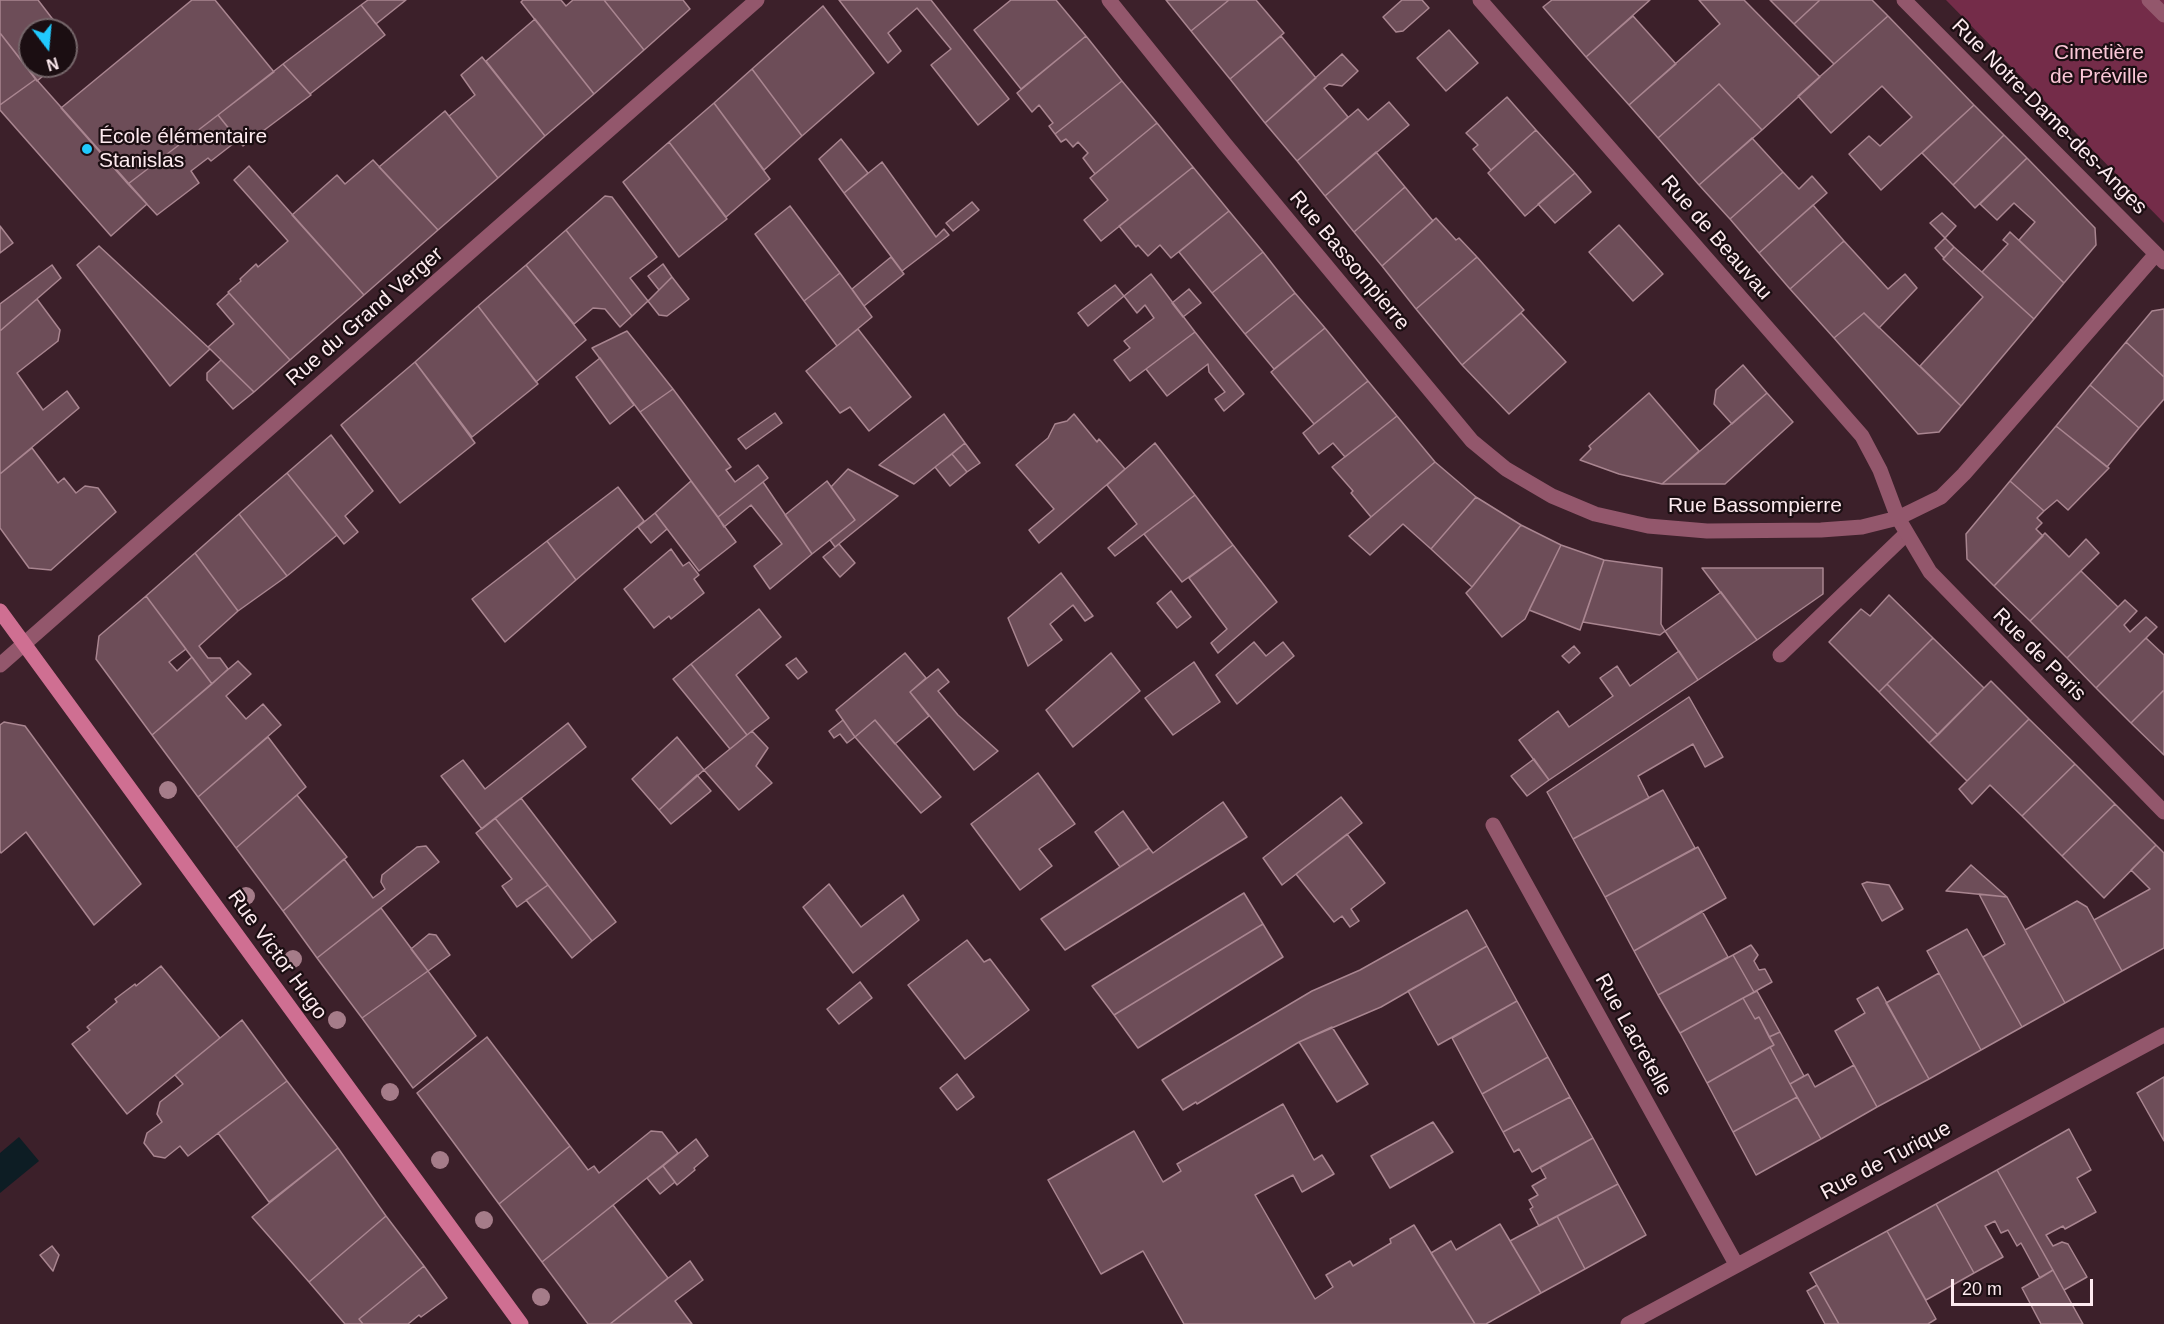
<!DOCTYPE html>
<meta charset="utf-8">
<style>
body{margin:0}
#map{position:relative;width:2164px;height:1324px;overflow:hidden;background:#3c202a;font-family:Arial,sans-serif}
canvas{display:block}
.north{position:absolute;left:18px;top:18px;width:60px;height:60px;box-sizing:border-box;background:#1b0e12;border:2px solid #75666a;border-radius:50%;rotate:164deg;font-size:16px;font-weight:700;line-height:24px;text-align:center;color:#fdeaef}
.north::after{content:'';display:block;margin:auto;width:21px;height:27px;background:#21c9fd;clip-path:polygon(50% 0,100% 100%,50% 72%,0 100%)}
.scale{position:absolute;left:1951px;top:1279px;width:142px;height:27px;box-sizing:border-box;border:3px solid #fdeaef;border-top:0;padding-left:8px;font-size:18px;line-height:21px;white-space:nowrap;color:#fdeaef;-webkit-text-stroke:4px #1b0e12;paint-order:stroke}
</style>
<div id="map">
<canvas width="2164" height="1324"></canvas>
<div class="north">N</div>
<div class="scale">20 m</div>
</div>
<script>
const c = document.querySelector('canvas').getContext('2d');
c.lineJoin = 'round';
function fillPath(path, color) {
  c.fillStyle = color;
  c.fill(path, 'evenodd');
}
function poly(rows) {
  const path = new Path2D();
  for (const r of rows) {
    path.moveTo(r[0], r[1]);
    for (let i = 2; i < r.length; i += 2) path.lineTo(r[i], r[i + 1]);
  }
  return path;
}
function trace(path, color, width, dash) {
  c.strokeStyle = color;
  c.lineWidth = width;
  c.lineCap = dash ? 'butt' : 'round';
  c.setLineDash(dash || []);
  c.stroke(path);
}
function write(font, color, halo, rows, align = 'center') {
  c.font = font + ' Arial,sans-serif';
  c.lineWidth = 4.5;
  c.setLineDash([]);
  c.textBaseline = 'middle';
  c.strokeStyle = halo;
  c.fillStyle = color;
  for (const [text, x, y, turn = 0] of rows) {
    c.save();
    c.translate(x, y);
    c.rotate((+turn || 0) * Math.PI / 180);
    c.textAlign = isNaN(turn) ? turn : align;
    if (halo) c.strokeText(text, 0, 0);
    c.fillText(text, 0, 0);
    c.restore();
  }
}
const green = poly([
 [1946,0,2164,0,2164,223]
]);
const water = poly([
 [19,1137,39,1161,0,1193,0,1153]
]);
const building = poly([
 [0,0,38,0,61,30,30,30,30,66,55,66,37,81,0,33,0,0],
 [192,0,215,0,274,72,128,184,61,108,192,0],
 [368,0,406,0,376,24,361,5,368,0],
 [523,0,561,0,566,6,573,0,604,0,644,50,594,94,521,2,523,0],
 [604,0,683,0,690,9,644,50,604,0],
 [839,0,931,0,1009,99,978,125,931,65,951,49,917,8,888,33,901,51,888,63,839,0],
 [1011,0,1056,0,1086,36,1021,89,974,30,1011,0],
 [1166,0,1229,0,1191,31,1166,0],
 [1229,0,1256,0,1284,33,1230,79,1191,31,1229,0],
 [1402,0,1422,0,1429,8,1403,31,1396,32,1383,17,1402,0],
 [1552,0,1650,0,1586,57,1543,7,1552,0],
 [1699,0,1744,0,1820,77,1762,130,1719,84,1658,138,1629,105,1720,24,1699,0],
 [1770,0,1820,0,1794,24,1770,0],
 [1820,0,1872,0,1888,16,1834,64,1794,24,1820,0],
 [361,5,385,35,310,94,283,64,361,5],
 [823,6,874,73,802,136,752,69,823,6],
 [1633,16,1676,64,1629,105,1586,57,1633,16],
 [1888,16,1974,105,1881,190,1849,154,1869,136,1880,146,1912,117,1882,86,1831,133,1798,96,1888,16],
 [535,19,594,94,545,136,486,61,535,19],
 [1449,30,1478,63,1446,91,1417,58,1449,30],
 [0,33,36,79,0,105,0,33],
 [1086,36,1122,81,1055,134,1049,126,1053,123,1039,105,1032,112,1017,93,1086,36],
 [1281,36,1316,78,1265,123,1230,79,1281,36],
 [1342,54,1358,71,1342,86,1329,84,1324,88,1348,117,1297,161,1265,123,1342,54],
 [482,57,545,136,498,178,449,116,475,95,461,75,482,57],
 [283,64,311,95,243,146,218,115,283,64],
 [752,69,802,136,764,170,714,103,752,69],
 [36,79,147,204,111,236,0,110,0,105,36,79],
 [1122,81,1157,123,1095,174,1083,158,1088,153,1078,142,1073,147,1066,139,1061,142,1055,134,1122,81],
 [1719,84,1762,130,1699,185,1658,138,1719,84],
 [1507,97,1536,130,1491,170,1473,149,1478,145,1466,133,1507,97],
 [1389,102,1409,125,1325,196,1297,161,1358,109,1368,120,1389,102],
 [714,103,770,179,726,217,669,142,714,103],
 [1974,105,2004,135,1953,185,1922,153,1974,105],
 [445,111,498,178,438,230,379,167,445,111],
 [218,115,238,140,211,161,208,158,191,171,199,183,157,215,128,184,218,115],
 [1157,123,1193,167,1101,241,1084,220,1108,200,1090,178,1157,123],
 [1536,130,1575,173,1525,216,1488,173,1536,130],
 [2004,135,2027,158,1975,208,1953,185,2004,135],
 [1752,138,1783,172,1730,219,1699,185,1752,138],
 [841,139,868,173,844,193,819,159,841,139],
 [669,142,727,219,679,257,623,182,669,142],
 [1376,152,1405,187,1354,232,1325,196,1376,152],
 [2027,158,2095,228,2096,245,2064,283,2019,240,2035,222,2014,203,1997,220,1980,204,2027,158],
 [373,160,438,230,364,295,292,215,337,175,345,184,373,160],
 [882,162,936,237,944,229,949,235,902,271,844,193,882,162],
 [249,166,364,295,290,360,228,292,241,281,240,279,256,264,258,267,288,241,234,180,249,166],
 [1193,167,1229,211,1171,258,1160,245,1148,256,1138,245,1136,247,1119,226,1193,167],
 [1783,172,1799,189,1812,176,1827,193,1759,253,1730,219,1783,172],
 [1575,173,1591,192,1555,223,1538,204,1575,173],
 [1405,187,1433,221,1382,266,1354,232,1405,187],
 [605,196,612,197,657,257,630,278,648,301,632,316,566,230,605,196],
 [972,202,979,210,953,231,946,223,972,202],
 [1813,205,1844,241,1790,289,1759,253,1813,205],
 [790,206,840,273,804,301,755,234,790,206],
 [1229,211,1263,252,1212,293,1179,252,1229,211],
 [1942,213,1956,226,1945,238,1930,223,1942,213],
 [1436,218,1456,240,1459,238,1477,257,1416,309,1382,266,1436,218],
 [1619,225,1663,274,1633,301,1589,252,1619,225],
 [0,226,13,243,0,253,0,226],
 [566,230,632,316,620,327,605,309,593,308,574,324,526,265,566,230],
 [2010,232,2064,283,2034,319,1982,272,2008,244,2003,240,2010,232],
 [1945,238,1954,247,1944,258,1935,248,1945,238],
 [1844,241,1888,289,1905,274,1917,288,1879,328,1864,313,1834,338,1790,289,1844,241],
 [99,246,210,349,170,386,77,265,99,246],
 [1954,247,2034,319,1961,406,1920,366,1983,297,1943,259,1954,247],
 [1263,252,1295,293,1245,334,1212,293,1263,252],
 [891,257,904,274,864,306,852,289,891,257],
 [1477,257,1524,310,1462,365,1416,309,1477,257],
 [663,264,672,277,659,290,648,276,663,264],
 [52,265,61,278,0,331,0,304,52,265],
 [526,265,586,340,536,382,478,306,526,265],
 [840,273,872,317,837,346,804,301,840,273],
 [1151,274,1195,332,1130,381,1114,360,1130,348,1124,341,1154,318,1145,305,1137,313,1124,296,1151,274],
 [672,277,689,299,667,316,659,315,648,301,672,277],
 [1115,285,1124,296,1088,326,1078,313,1115,285],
 [1189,289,1201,303,1183,317,1172,303,1189,289],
 [229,293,290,360,254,392,208,347,234,324,217,304,229,293],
 [1295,293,1325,328,1274,369,1245,334,1295,293],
 [37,299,60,330,58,341,17,373,43,410,67,391,79,408,0,474,0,331,37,299],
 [478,306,538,384,472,437,415,362,478,306],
 [2164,309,2164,377,2126,342,2152,311,2164,309],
 [1521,313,1566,362,1509,414,1462,365,1521,313],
 [1864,313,1961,406,1939,432,1918,434,1834,338,1864,313],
 [1325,328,1368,381,1314,424,1271,372,1325,328],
 [858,329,911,397,869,431,850,407,840,413,806,371,858,329],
 [627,331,673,389,640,412,592,348,627,331],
 [1195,332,1244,394,1224,411,1215,399,1225,392,1209,372,1208,364,1167,396,1146,369,1195,332],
 [2126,342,2164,377,2164,399,2139,428,2090,385,2126,342],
 [600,358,634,405,610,424,576,377,600,358],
 [221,360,254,392,233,409,207,380,207,373,221,360],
 [415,362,475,443,400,503,341,425,415,362],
 [1743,365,1767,393,1732,424,1714,404,1716,390,1743,365],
 [1368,381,1397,416,1345,457,1333,443,1319,454,1303,433,1368,381],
 [2090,385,2139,428,2107,467,2056,426,2090,385],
 [673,389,731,467,726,470,735,482,758,465,768,478,718,517,640,412,673,389],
 [1649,393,1699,451,1662,484,1619,474,1580,460,1591,449,1589,446,1649,393],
 [1767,393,1793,422,1725,484,1662,484,1767,393],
 [775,413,782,423,746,449,738,439,775,413],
 [944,414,965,443,914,484,879,465,944,414],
 [1074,414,1097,442,1099,439,1125,469,1039,543,1029,530,1054,509,1016,465,1048,438,1055,424,1067,421,1074,414],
 [1397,416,1435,462,1371,517,1351,493,1353,491,1332,467,1397,416],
 [2056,426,2109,468,2068,510,2057,500,2044,511,2010,481,2056,426],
 [331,435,373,491,345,516,358,532,344,544,287,473,331,435],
 [965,443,980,463,967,472,952,454,965,443],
 [1155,443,1195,495,1115,556,1108,548,1137,524,1107,485,1155,443],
 [32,448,58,483,64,478,76,493,85,486,98,488,116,512,51,570,29,568,0,528,0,474,32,448],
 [952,454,967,472,950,486,935,467,952,454],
 [1435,462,1476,497,1431,549,1403,524,1370,555,1349,536,1435,462],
 [848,469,898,496,835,547,830,540,855,520,831,487,848,469],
 [287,473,337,535,287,576,239,514,287,473],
 [691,481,736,542,699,571,655,513,691,481],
 [827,481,855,520,812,554,785,515,827,481],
 [2010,481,2044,511,2037,518,2042,523,2036,529,2043,536,1994,586,1967,559,1966,534,2010,481],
 [763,482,812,554,770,589,754,566,782,544,751,505,724,527,718,517,763,482],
 [618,487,644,521,576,580,547,541,618,487],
 [1195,495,1233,545,1182,582,1144,534,1195,495],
 [1476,497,1521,525,1472,587,1431,549,1476,497],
 [655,513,667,529,651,543,638,527,655,513],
 [239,514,287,576,238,611,195,553,239,514],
 [1521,525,1561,545,1525,619,1502,637,1466,593,1472,587,1521,525],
 [2045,533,2069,557,2086,539,2099,553,2030,621,1994,586,2045,533],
 [547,541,576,580,505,642,472,599,547,541],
 [839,544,855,563,840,577,823,557,839,544],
 [1233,545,1277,602,1218,653,1211,643,1227,629,1189,578,1233,545],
 [1561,545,1604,560,1580,630,1529,610,1561,545],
 [671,549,683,566,689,562,699,575,694,579,704,593,671,619,669,616,654,628,624,589,671,549],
 [195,553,238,611,199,646,208,658,220,658,228,669,212,684,146,596,195,553],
 [1604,560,1662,568,1661,624,1665,631,1660,635,1583,622,1604,560],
 [1702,568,1823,568,1823,594,1757,640,1702,568],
 [2081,571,2118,607,2067,658,2030,621,2081,571],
 [1061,573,1093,616,1085,621,1073,605,1050,624,1062,640,1028,666,1008,618,1061,573],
 [1171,591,1191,617,1177,628,1157,603,1171,591],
 [1721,592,1757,640,1698,680,1665,631,1721,592],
 [1889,595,1933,638,1879,692,1829,642,1861,609,1870,616,1889,595],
 [146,596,186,649,169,662,177,671,192,657,212,684,152,735,96,659,99,636,146,596],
 [2125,600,2137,611,2124,625,2130,632,2146,617,2157,627,2096,688,2067,658,2125,600],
 [759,609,781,637,736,675,769,718,747,735,691,664,759,609],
 [1933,638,1984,688,1938,735,1887,684,1933,638],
 [2146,638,2164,655,2164,690,2131,723,2096,688,2146,638],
 [1254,642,1266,656,1283,642,1294,656,1237,704,1216,675,1254,642],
 [1574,646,1580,653,1569,663,1562,656,1574,646],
 [1679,651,1698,680,1549,780,1519,740,1558,711,1569,727,1613,696,1600,678,1617,666,1630,686,1679,651],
 [905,653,926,678,910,692,929,716,895,744,875,720,855,737,836,710,905,653],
 [1111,653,1140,691,1073,747,1046,710,1111,653],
 [796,658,807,672,798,679,786,665,796,658],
 [238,661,251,674,226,696,246,719,263,704,281,725,198,797,152,735,238,661],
 [1194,662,1220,702,1173,735,1145,698,1194,662],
 [691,664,747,735,730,749,673,679,691,664],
 [938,669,949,682,938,691,958,715,998,751,974,770,910,692,938,669],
 [1991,681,2029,719,1967,781,1929,743,1991,681],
 [1887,684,1938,735,1929,743,1879,692,1887,684],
 [2164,690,2164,755,2131,723,2164,690],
 [1689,697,1723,757,1705,767,1693,744,1638,776,1649,798,1573,839,1547,792,1689,697],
 [2029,719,2075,764,2022,816,1990,785,1972,804,1959,789,2029,719],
 [843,720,855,737,847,743,840,734,834,738,829,731,843,720],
 [875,720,941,797,921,813,855,737,875,720],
 [4,722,25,726,141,884,94,925,26,832,1,853,0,851,0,725,4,722],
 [568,723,586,747,482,829,441,776,463,760,485,789,568,723],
 [752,731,768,748,756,766,772,783,739,810,704,770,752,731],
 [268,737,306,787,236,848,198,797,268,737],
 [677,737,704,770,659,810,632,779,677,737],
 [1534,759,1549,780,1527,796,1511,776,1534,759],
 [2075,764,2115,804,2062,856,2022,816,2075,764],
 [1038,773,1075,824,1039,849,1052,866,1020,890,971,824,1038,773],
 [697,775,711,791,671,824,659,810,697,775],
 [1663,790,1695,848,1605,897,1573,839,1663,790],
 [297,795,347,857,283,911,236,848,297,795],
 [1341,797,1362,823,1282,885,1263,858,1341,797],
 [521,798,616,922,592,941,495,818,521,798],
 [1223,802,1247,837,1065,950,1041,919,1149,848,1153,853,1223,802],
 [2115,804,2156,845,2104,898,2062,856,2115,804],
 [1123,811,1149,848,1120,867,1095,832,1123,811],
 [495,818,548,885,517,907,502,886,512,879,476,833,495,818],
 [1347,834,1385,883,1351,909,1359,921,1350,927,1342,916,1334,922,1296,874,1347,834],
 [2156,845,2164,853,2164,948,2122,971,2094,920,2150,889,2131,870,2156,845],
 [426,846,439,862,317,958,283,911,344,859,373,898,385,889,381,882,382,875,417,847,426,846],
 [1698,847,1726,898,1634,951,1605,897,1698,847],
 [1971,865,2007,897,1946,891,1971,865],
 [1867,882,1889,885,1903,909,1882,921,1862,884,1867,882],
 [829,884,861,927,903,895,919,920,853,973,803,907,829,884],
 [548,885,592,941,572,958,526,900,548,885],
 [1244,893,1263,924,1114,1015,1092,986,1244,893],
 [1979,894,2007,897,2065,1003,2022,1027,1983,957,2005,944,1979,894],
 [2077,901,2087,907,2122,971,2065,1003,2025,930,2077,901],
 [381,908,428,971,362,1018,317,958,381,908],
 [1467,910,1487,946,1381,1007,1299,1042,1197,1104,1196,1102,1183,1110,1162,1080,1312,991,1360,970,1467,910],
 [1702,911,1728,957,1658,995,1634,951,1702,911],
 [1263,924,1283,957,1138,1048,1114,1015,1263,924],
 [1967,929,2022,1027,1981,1050,1927,951,1967,929],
 [429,934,436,935,450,955,428,971,411,949,429,934],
 [967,940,984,962,990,959,1029,1010,965,1059,908,985,967,940],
 [1751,945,1758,955,1754,961,1759,970,1765,969,1772,982,1754,992,1733,955,1751,945],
 [1487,946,1517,1001,1438,1045,1408,991,1487,946],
 [1733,955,1754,992,1680,1033,1658,995,1733,955],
 [161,966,220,1038,127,1114,72,1044,90,1030,87,1027,117,1002,115,999,135,984,136,986,161,966],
 [428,971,476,1036,413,1088,362,1018,428,971],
 [1939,973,1981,1050,1929,1079,1886,1003,1939,973],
 [860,982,872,998,839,1024,827,1009,860,982],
 [1878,987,1929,1079,1877,1107,1835,1031,1865,1013,1857,999,1878,987],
 [1757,991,1780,1032,1769,1037,1759,1017,1755,1019,1743,998,1757,991],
 [1743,998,1755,1019,1759,1017,1774,1045,1707,1083,1680,1033,1743,998],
 [1517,1001,1548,1057,1482,1094,1452,1038,1517,1001],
 [242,1020,287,1081,188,1156,180,1146,165,1158,154,1156,144,1143,147,1133,162,1122,157,1114,160,1102,183,1084,175,1075,242,1020],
 [1332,1027,1368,1084,1337,1102,1299,1042,1332,1027],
 [1780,1032,1804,1076,1790,1084,1770,1047,1774,1045,1769,1037,1780,1032],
 [487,1037,570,1146,499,1204,417,1093,487,1037],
 [1770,1047,1797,1097,1733,1132,1707,1083,1770,1047],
 [1548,1057,1570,1097,1503,1132,1482,1094,1548,1057],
 [1854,1065,1877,1107,1821,1139,1790,1084,1808,1074,1815,1087,1854,1065],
 [957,1074,974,1097,957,1110,940,1088,957,1074],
 [2164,1077,2164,1141,2137,1093,2164,1077],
 [287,1081,338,1148,269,1202,218,1133,287,1081],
 [1570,1097,1593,1138,1532,1172,1519,1149,1514,1152,1503,1132,1570,1097],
 [1797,1097,1821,1139,1756,1175,1733,1132,1797,1097],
 [1283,1104,1314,1160,1322,1155,1334,1174,1302,1192,1293,1175,1255,1195,1315,1299,1333,1287,1326,1275,1350,1261,1353,1266,1391,1243,1390,1239,1414,1225,1475,1324,1184,1324,1143,1251,1101,1274,1048,1180,1134,1131,1163,1182,1181,1171,1177,1164,1283,1104],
 [1433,1122,1453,1152,1390,1188,1371,1156,1433,1122],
 [2069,1129,2091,1170,2077,1178,2096,1212,2065,1229,2063,1226,2046,1235,2053,1246,2062,1242,2068,1244,2087,1277,2064,1290,1997,1170,2069,1129],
 [651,1131,662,1132,678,1153,542,1262,499,1204,570,1146,588,1170,594,1166,599,1173,651,1131],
 [1593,1138,1618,1184,1539,1226,1530,1209,1533,1207,1529,1200,1538,1195,1532,1186,1546,1178,1540,1167,1593,1138],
 [696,1139,708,1156,694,1168,695,1170,677,1185,663,1166,696,1139],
 [338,1148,386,1216,309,1282,252,1217,338,1148],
 [663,1166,675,1182,660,1194,647,1178,663,1166],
 [1997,1170,2053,1270,2040,1278,2021,1243,2017,1246,2008,1230,2001,1233,1995,1221,1985,1226,2003,1257,1974,1273,1936,1204,1997,1170],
 [1618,1184,1646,1235,1585,1269,1557,1216,1618,1184],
 [1936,1204,1974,1273,1926,1300,1887,1231,1936,1204],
 [613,1205,668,1278,610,1324,588,1324,542,1262,613,1205],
 [386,1216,424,1266,359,1319,363,1324,345,1324,309,1282,386,1216],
 [1557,1216,1585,1269,1541,1293,1510,1241,1557,1216],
 [1500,1224,1541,1293,1486,1324,1475,1324,1431,1253,1451,1241,1456,1250,1500,1224],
 [1887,1231,1936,1319,1928,1324,1839,1324,1810,1273,1887,1231],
 [52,1246,59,1255,53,1271,40,1255,52,1246],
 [690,1261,703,1280,675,1301,692,1324,610,1324,690,1261],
 [424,1266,447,1298,421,1317,419,1315,408,1324,363,1324,359,1319,424,1266],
 [2053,1270,2064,1290,2083,1324,2041,1324,2022,1288,2053,1270],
 [1817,1285,1839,1324,1825,1324,1807,1291,1817,1285]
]);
const service = poly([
 [2149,0,2164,15],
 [1780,655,1906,534]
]);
const minor = poly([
 [1109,0,1225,144,1472,441,1506,469,1552,496,1595,514,1648,526,1707,531,1821,530,1862,527,1898,518,1941,497,1964,474,2156,254],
 [1480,0,1862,436,1880,470,1898,518,1930,572,2164,812],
 [1904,0,2164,262],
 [0,665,757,0],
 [1493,825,1736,1264],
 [1628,1324,2164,1035]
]);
const secondary = poly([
 [0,611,521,1324]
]);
const trees = [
 [168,790],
 [246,896],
 [293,959],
 [337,1020],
 [390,1092],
 [440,1160],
 [484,1220],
 [541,1297]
];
const markers = [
 [87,149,6,"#21c9fd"]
];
const parkNames = [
 ["Cimetière",2099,53],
 ["de Préville",2099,77]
];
const streetNames = [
 ["Rue Notre-Dame-des-Anges",2049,117,45],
 ["Rue de Beauvau",1716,238,49],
 ["Rue Bassompierre",1349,261,50],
 ["Rue du Grand Verger",365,317,-41],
 ["Rue Bassompierre",1755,506],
 ["Rue de Paris",2039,655,45],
 ["Rue Victor Hugo",277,955,54],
 ["Rue Lacretelle",1633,1035,61],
 ["Rue de Turique",1886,1161,-28]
];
const poiNames = [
 ["École élémentaire",99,137],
 ["Stanislas",99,161]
];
fillPath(green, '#742c49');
fillPath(water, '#0d1d24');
fillPath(building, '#6d4d58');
trace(building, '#a98590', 1.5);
trace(service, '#93576c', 15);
trace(minor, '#93576c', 15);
trace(secondary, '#cf6f92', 15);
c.fillStyle = '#a57c89';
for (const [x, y] of trees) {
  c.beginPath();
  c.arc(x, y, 9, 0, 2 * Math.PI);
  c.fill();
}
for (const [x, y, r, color] of markers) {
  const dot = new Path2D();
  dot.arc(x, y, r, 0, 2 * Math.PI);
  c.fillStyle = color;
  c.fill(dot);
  trace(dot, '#1b0e12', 2);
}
write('21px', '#fbc7d7', '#1b0e12', parkNames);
write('21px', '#fdeaef', '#1b0e12', streetNames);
write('21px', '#fdeaef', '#1b0e12', poiNames, 'left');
</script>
